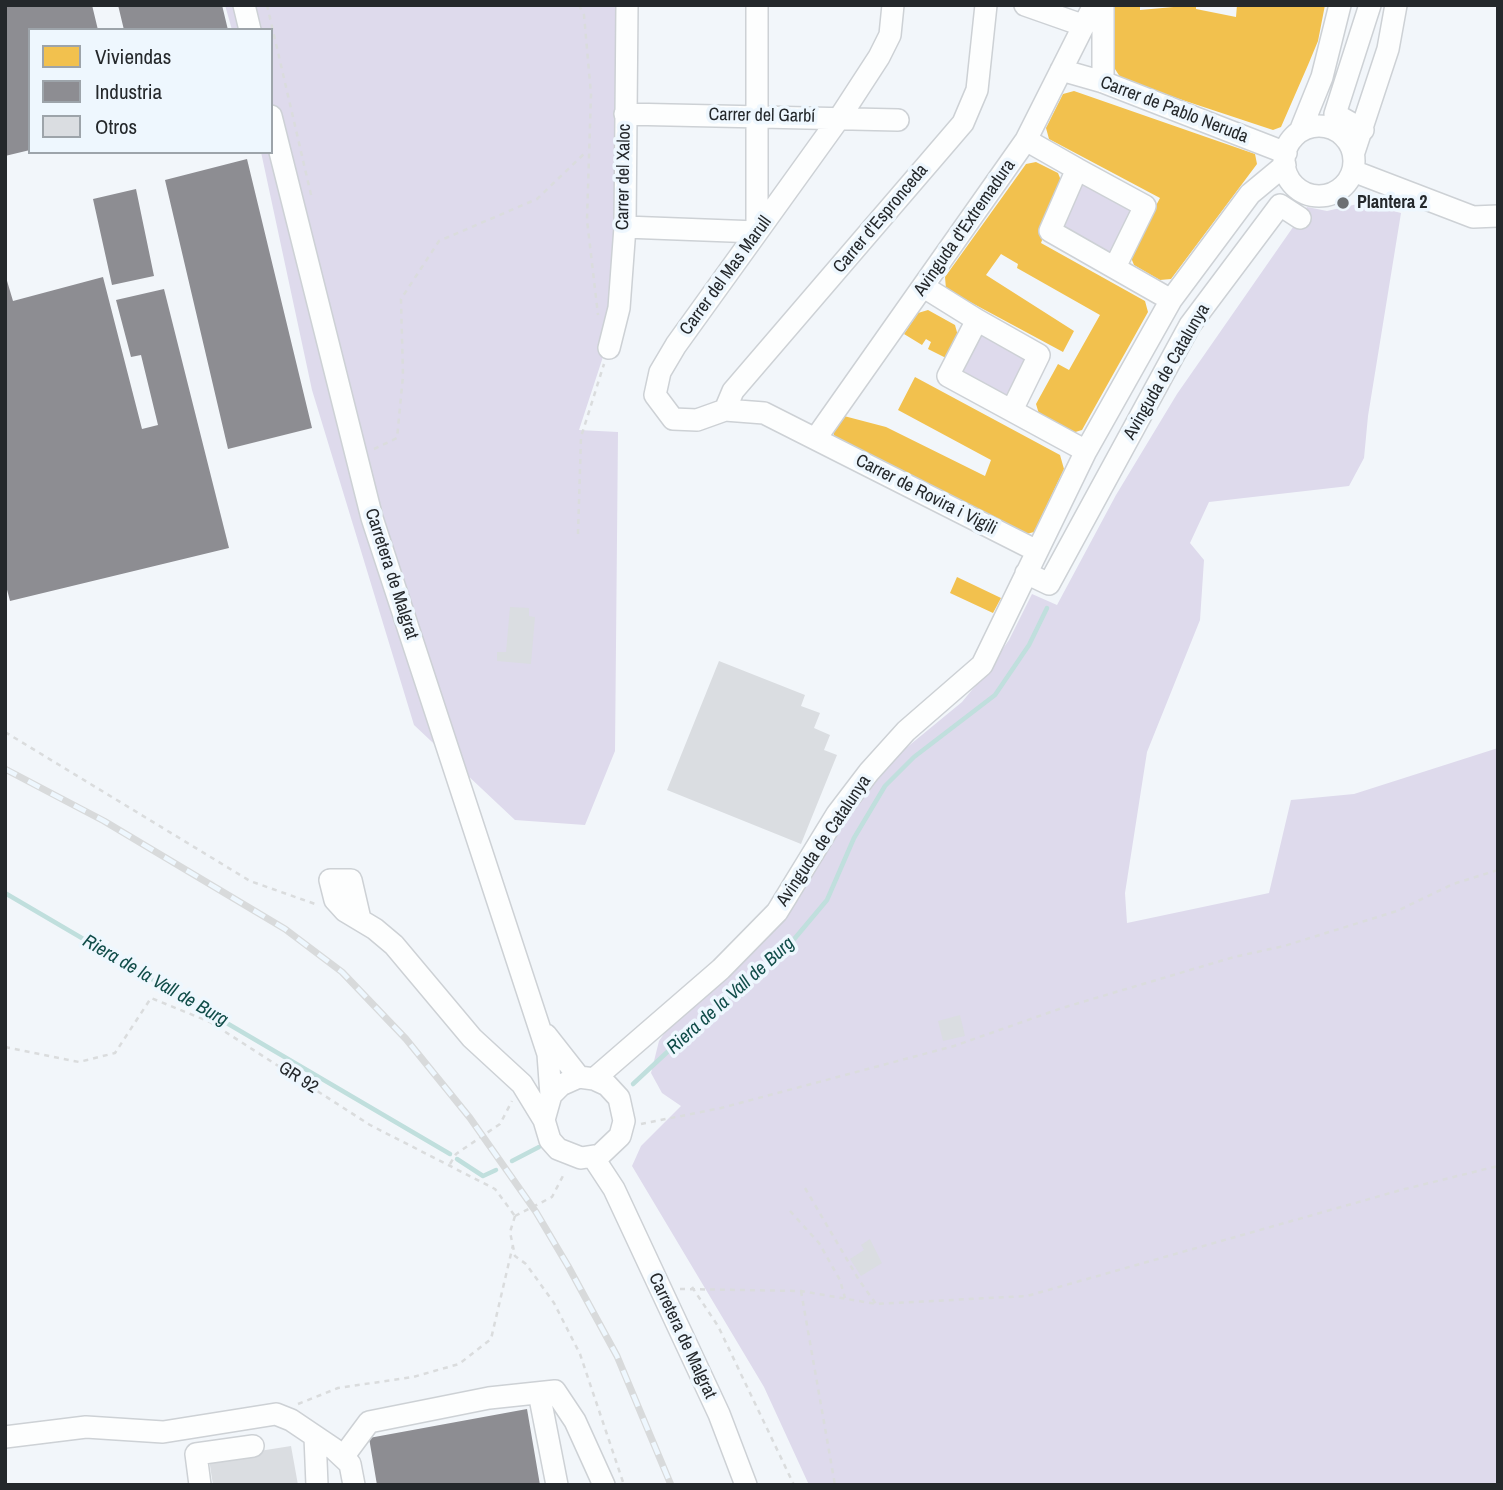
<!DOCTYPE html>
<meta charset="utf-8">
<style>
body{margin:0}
#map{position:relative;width:1503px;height:1490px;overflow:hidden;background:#f2f6fa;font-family:"Archivo Narrow",sans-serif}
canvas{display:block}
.frame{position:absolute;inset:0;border:7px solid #24282b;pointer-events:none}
.legend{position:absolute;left:28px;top:28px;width:245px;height:126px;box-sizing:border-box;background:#eef7fe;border:2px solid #9da4aa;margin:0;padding:9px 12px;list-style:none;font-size:21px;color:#24282b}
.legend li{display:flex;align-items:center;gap:14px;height:35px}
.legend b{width:35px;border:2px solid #9da4aa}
</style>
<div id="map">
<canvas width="1503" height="1490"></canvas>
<div class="frame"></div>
<ul class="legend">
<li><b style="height:19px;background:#f2c14e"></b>Viviendas</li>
<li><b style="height:19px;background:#8d8d92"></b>Industria</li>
<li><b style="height:19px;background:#dadde1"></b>Otros</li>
</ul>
</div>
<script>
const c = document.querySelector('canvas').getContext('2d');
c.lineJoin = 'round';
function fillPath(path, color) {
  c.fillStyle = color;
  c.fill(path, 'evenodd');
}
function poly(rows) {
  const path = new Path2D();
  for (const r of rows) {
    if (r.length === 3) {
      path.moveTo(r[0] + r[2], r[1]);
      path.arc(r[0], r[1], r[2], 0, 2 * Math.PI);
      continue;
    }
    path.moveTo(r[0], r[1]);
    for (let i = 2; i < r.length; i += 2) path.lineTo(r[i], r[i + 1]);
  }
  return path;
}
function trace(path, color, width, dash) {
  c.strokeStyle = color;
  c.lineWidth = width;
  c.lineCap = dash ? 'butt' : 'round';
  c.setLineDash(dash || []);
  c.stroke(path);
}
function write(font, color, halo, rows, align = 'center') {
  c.font = font + ' "Archivo Narrow",sans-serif';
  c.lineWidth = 7;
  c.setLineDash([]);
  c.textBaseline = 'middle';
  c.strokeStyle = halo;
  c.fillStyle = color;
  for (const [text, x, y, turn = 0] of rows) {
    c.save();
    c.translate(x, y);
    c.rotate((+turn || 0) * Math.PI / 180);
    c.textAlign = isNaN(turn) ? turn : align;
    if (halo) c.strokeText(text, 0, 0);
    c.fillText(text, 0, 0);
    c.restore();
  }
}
const green = poly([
 [225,5,627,5,619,308,579,430,618,432,615,751,585,825,515,820,414,725,312,390,261,152,271,152,271,30,232,30],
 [1077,169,1145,206,1115,267,1050,231],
 [1362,203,1401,213,1368,416,1364,458,1349,486,1209,502,1190,543,1204,560,1200,620,1147,752,1125,893,1127,923,1269,893,1291,800,1354,794,1498,748,1498,1485,809,1485,764,1387,632,1166,641,1146,681,1106,662,1093,651,1073,659,1041,666,1031,759,947,803,890,844,822,870,789,900,753,962,702,985,674,1009,640,1032,594,1057,605,1116,495,1177,394,1307,207,1327,211],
 [977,320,1039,353,1012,410,950,372]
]);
const homes = poly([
 [1114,5,1140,5,1140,10,1196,5,1196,9,1236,17,1237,5,1325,5,1318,41,1308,65,1281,127,1273,130,1122,80,1115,69],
 [1074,91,1255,154,1257,164,1171,279,1160,280,1134,265,1130,255,1160,198,1049,139,1046,128,1063,94],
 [1036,162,1058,173,1062,183,1041,243,1145,301,1148,312,1082,430,1072,433,1039,414,1036,404,1058,364,1069,370,1100,315,1017,268,1018,264,1001,254,986,275,1074,331,1063,352,946,289,945,277,1026,164],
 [928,310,955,325,958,336,946,358,928,349,931,342,926,339,922,345,904,334,918,313],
 [915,377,1060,455,1064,469,1034,532,1019,536,837,443,833,432,844,416,886,427,985,476,991,460,898,410],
 [957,577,1001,598,993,613,950,593]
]);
const industry = poly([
 [5,5,92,5,98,30,30,30,30,150,5,156],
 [118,5,222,5,228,30,124,30],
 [247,159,312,428,228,449,165,180],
 [136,189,154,276,112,285,93,199],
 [5,274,13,301,103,277,142,429,158,425,141,355,131,357,116,300,164,289,229,548,10,601,5,582],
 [527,1409,540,1485,377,1485,369,1438]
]);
const stream = poly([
 [5,893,450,1154],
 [633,1084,693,1028,785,950,827,900,854,838,885,786,914,757,995,695,1029,645,1047,608],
 [457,1159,483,1176,496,1170],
 [512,1161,539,1147]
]);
const building = poly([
 [510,607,529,608,529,616,535,617,531,664,497,661,497,652,506,652],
 [719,661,805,695,801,706,820,713,814,728,830,735,824,750,837,755,801,844,667,790],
 [960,1015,965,1036,943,1041,938,1021],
 [870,1239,882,1263,861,1276,850,1259,864,1250,861,1245],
 [291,1446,298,1485,213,1485,209,1459]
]);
const path = poly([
 [267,5,312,199],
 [579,5,584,15,591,94,587,220,598,315],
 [374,449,397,438,403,376,401,299,439,241,537,199,587,151],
 [578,534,581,437,604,364],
 [5,732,250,881,318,905],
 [5,1047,79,1062,115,1053,151,998,210,1022,370,1125,495,1189,515,1216],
 [641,1124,721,1108,954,1046,1062,1008,1234,957,1284,946,1397,911,1453,884,1498,870],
 [450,1164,456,1154,500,1124,512,1101],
 [805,1188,859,1280,876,1304],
 [790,1211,819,1243,840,1280,845,1298],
 [515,1216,510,1232,515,1256,526,1264,554,1303,580,1354,624,1485],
 [515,1216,552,1197,565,1172],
 [692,1287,718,1326,794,1485],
 [680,1289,801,1291,876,1304,1027,1296,1401,1190,1498,1166],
 [801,1291,835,1485],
 [298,1404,338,1388,413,1377,459,1364,491,1339,513,1245]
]);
const minor = poly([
 [244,5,250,30],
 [893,5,890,35,879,57,840,117,676,345,660,372,655,395,673,419,697,420,725,410,764,413,1037,551],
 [1025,5,1082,25],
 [1103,5,1103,82],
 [1061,70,1103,82,1286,153],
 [625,114,898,120],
 [271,116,372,518,548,1054,551,1095],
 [1319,161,35],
 [1301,129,1322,77,1340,5],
 [1363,130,1335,114,1370,5],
 [1026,140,1077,169,1050,231,1171,300],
 [1354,152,1388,49,1396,5],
 [1077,169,1145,206,1115,267],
 [1353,171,1473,217,1498,216],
 [625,227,757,232,757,5],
 [924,287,977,320,948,376,1086,451],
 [977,320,1039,355,1012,410],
 [609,348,619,308,625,227,627,5],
 [725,410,733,391,963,123,977,90,986,5],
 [816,438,1026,140,1094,5],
 [1026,573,1049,584,1190,325,1280,205,1300,218],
 [360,919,351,880,330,880,335,900,345,911,375,929,394,945,472,1038,522,1084,544,1120,550,1140,558,1149,581,1158,600,1155,620,1136,624,1121,619,1098,607,1085,594,1079,579,1077,561,1085,551,1095,544,1120],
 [546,1035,579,1077],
 [594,1079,721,969,777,912,837,814,869,772,906,731,982,665,1086,451,1171,300,1250,194,1285,165],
 [593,1157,614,1189,719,1414,746,1485],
 [539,1393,557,1485],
 [5,1437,86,1427,163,1432,276,1414,291,1420,334,1449,350,1464,354,1485],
 [315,1437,317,1485],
 [343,1457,369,1422,489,1398,555,1391,575,1421,604,1485],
 [200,1485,196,1454,253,1446]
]);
const rail = poly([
 [5,769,104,821,285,929,342,972,406,1039,470,1118,536,1212,568,1266,617,1356,671,1485]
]);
const markers = [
 [1343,203,7,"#6c7073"]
];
const streetNames = [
 ["Carrer de Pablo Neruda",1174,110,21],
 ["Carrer del Garbí",762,116,1],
 ["Carrer del Xaloc",624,177,-89],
 ["Carrer d'Espronceda",881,219,-50],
 ["Avinguda d'Extremadura",965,228,-55],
 ["Carrer del Mas Marull",726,276,-54],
 ["Avinguda de Catalunya",1167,372,-60],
 ["Carrer de Rovira i Vigili",926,495,27],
 ["Carretera de Malgrat",391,574,72],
 ["Avinguda de Catalunya",824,841,-56],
 ["GR 92",298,1078,33],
 ["Carretera de Malgrat",682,1336,65]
];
const poiNames = [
 ["Plantera 2",1357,203]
];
const waterNames = [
 ["Riera de la Vall de Burg",155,981,30],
 ["Riera de la Vall de Burg",731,996,-42]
];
fillPath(green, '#dedaec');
fillPath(homes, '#f2c14e');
fillPath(industry, '#8d8d92');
trace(stream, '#c0dfdd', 4.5);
fillPath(building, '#dadde1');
trace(minor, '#cdd1d5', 24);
trace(path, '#dadcdd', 2.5, [5, 5]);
trace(minor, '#fdfefe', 21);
trace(rail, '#d8dadb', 7);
trace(rail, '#eef7fe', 4.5, [13]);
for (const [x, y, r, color] of markers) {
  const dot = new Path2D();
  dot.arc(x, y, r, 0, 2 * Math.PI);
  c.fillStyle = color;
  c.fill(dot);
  trace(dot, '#eef7fe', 2.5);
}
write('18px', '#24282b', '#eef7fe', streetNames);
write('bold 18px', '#24282b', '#eef7fe', poiNames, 'left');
write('italic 19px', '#114d49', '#eef7fe', waterNames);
</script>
